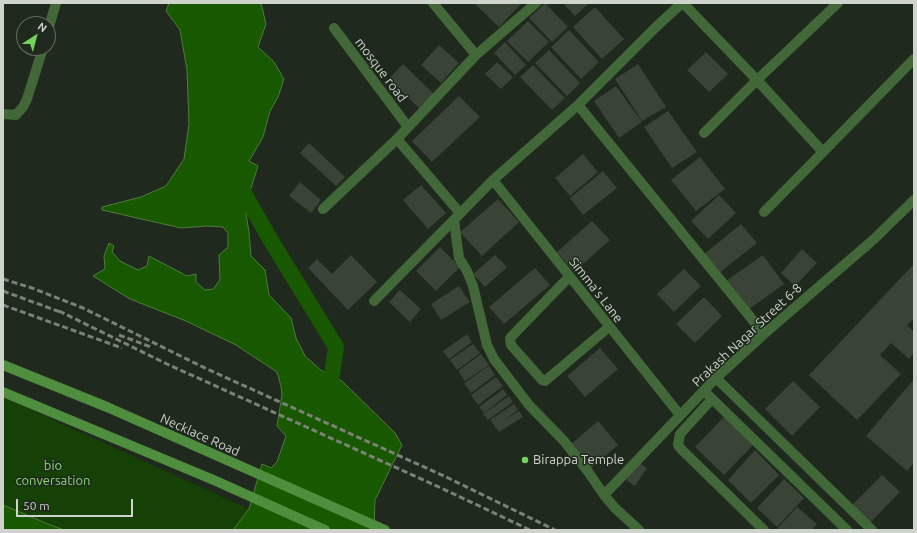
<!DOCTYPE html>
<style>
body{margin:0}
#map{position:relative;width:917px;height:533px;overflow:hidden;background:#1f291d;font-family:Ubuntu,sans-serif}
canvas{display:block}
.frame{position:absolute;inset:0;border:4px solid #ced4cc;pointer-events:none}
.north{position:absolute;left:16px;top:16px;width:40px;height:40px;box-sizing:border-box;background:#1f291d;border:1px solid #656d63;border-radius:50%;rotate:36deg;font-size:11px;font-weight:700;line-height:16px;text-align:center;color:#ced4cc}
.north::after{content:'';display:block;margin:auto;width:14px;height:18px;background:#74d25c;clip-path:polygon(50% 0,100% 100%,50% 72%,0 100%)}
.scale{position:absolute;left:16px;top:499px;width:117px;height:18px;box-sizing:border-box;border:2px solid #ced4cc;border-top:0;padding-left:5px;font-size:12px;line-height:14px;white-space:nowrap;color:#ced4cc;-webkit-text-stroke:3px #1f291d;paint-order:stroke}
</style>
<div id="map">
<canvas width="917" height="533"></canvas>
<div class="frame"></div>
<div class="north">N</div>
<div class="scale">50 m</div>
</div>
<script>
const c = document.querySelector('canvas').getContext('2d');
c.lineJoin = 'round';
function fillPath(path, color) {
  c.fillStyle = color;
  c.fill(path, 'evenodd');
}
function poly(rows) {
  const path = new Path2D();
  for (const r of rows) {
    path.moveTo(r[0], r[1]);
    for (let i = 2; i < r.length; i += 2) path.lineTo(r[i], r[i + 1]);
  }
  return path;
}
function trace(path, color, width, dash) {
  c.strokeStyle = color;
  c.lineWidth = width;
  c.lineCap = dash ? 'butt' : 'round';
  c.setLineDash(dash || []);
  c.stroke(path);
}
function write(font, color, halo, rows, align = 'center') {
  c.font = font + ' Ubuntu,sans-serif';
  c.lineWidth = 3;
  c.setLineDash([]);
  c.textBaseline = 'middle';
  c.strokeStyle = halo;
  c.fillStyle = color;
  for (const [text, x, y, turn = 0] of rows) {
    c.save();
    c.translate(x, y);
    c.rotate((+turn || 0) * Math.PI / 180);
    c.textAlign = isNaN(turn) ? turn : align;
    if (halo) c.strokeText(text, 0, 0);
    c.fillText(text, 0, 0);
    c.restore();
  }
}
const green = poly([
 [3,398,23,406,249,509,233,530,64,530,3,505]
]);
const water = poly([
 [169,3,261,3,266,24,258,47,274,62,284,79,278,97,270,111,263,137,249,161,258,166,245,207,249,232,251,256,265,270,269,295,291,318,296,338,305,356,322,371,342,381,395,433,402,445,375,500,374,530,233,530,249,509,262,464,271,468,277,462,286,436,277,426,282,395,281,386,277,372,236,345,186,321,130,299,93,276,105,269,104,256,109,243,114,246,112,252,120,261,138,270,147,266,149,256,187,276,196,274,196,282,205,290,213,289,220,280,219,255,228,247,228,233,223,227,207,226,181,228,102,210,102,207,141,197,166,186,184,159,189,124,187,70,180,30,166,11,169,3],
 [3,505,48,524,64,530,3,530,3,505]
]);
const canal = poly([
 [237,181,270,239,336,347,331,381,334,396]
]);
const building = poly([
 [474,3,522,3,499,27],
 [545,3,568,27,552,42,529,18],
 [563,3,589,3,575,16],
 [595,7,624,39,602,59,573,27],
 [528,21,549,42,528,62,507,41],
 [569,30,599,62,581,79,551,47],
 [505,42,526,65,515,75,494,53],
 [439,45,459,63,441,83,421,65],
 [549,50,580,83,567,96,535,63],
 [706,52,728,74,709,92,687,70],
 [497,62,513,77,501,89,485,74],
 [403,64,434,94,420,109,389,79],
 [638,64,666,107,642,121,615,79],
 [533,65,565,98,552,110,520,77],
 [616,86,642,122,619,138,594,101],
 [459,96,480,117,432,162,412,141],
 [668,111,697,152,672,168,644,127],
 [309,143,345,177,336,186,300,153],
 [583,154,598,172,570,196,555,178],
 [700,157,725,189,696,211,671,180],
 [603,171,617,188,583,215,570,198],
 [300,182,321,200,311,213,289,196],
 [421,185,446,213,428,229,403,200],
 [719,195,736,213,708,239,691,221],
 [498,199,519,222,482,256,460,232],
 [592,221,610,240,574,272,557,252],
 [741,224,757,243,718,274,703,255],
 [440,247,460,267,436,291,416,271],
 [802,249,817,263,795,286,781,273],
 [351,255,377,282,348,310,308,268,317,259,332,274],
 [495,255,507,267,485,287,473,274],
 [763,255,784,284,748,310,726,281],
 [914,264,914,321,912,320,907,325,914,332,914,353,909,359,891,343,880,355,901,374,857,420,809,375],
 [535,268,550,285,504,324,489,307],
 [684,269,701,286,674,312,657,294],
 [459,286,470,302,441,320,431,304],
 [400,290,421,309,410,322,389,302],
 [704,297,722,316,695,343,676,324],
 [467,334,472,342,449,359,443,351],
 [473,344,480,353,457,370,450,360],
 [600,348,618,369,585,397,567,376],
 [481,354,489,365,465,381,458,371],
 [489,366,495,375,471,393,464,383],
 [496,377,503,386,478,405,471,395],
 [914,379,914,463,907,471,866,436],
 [793,381,820,407,792,436,765,409],
 [503,389,507,395,484,413,479,407],
 [509,396,513,402,488,420,483,414],
 [514,404,518,410,502,422,519,411,523,417,499,432,490,420],
 [725,416,754,444,724,475,695,447],
 [598,421,618,445,590,469,570,445],
 [755,450,779,475,751,503,728,480],
 [638,462,647,468,635,486,626,480],
 [882,475,900,492,870,523,852,505],
 [784,479,804,498,777,527,757,508],
 [797,507,817,524,812,530,776,530]
]);
const street = poly([
 [433,3,476,55],
 [683,3,757,80,704,133],
 [838,3,757,80,823,152,914,59],
 [334,28,408,127],
 [48,30,56,3],
 [578,105,764,334],
 [3,114,16,115,23,107,27,99,43,48],
 [397,139,460,213],
 [493,180,680,415],
 [323,209,397,139,476,55,536,3],
 [764,212,823,152],
 [454,220,459,258,467,271,473,286,487,345,494,359,529,405,564,441,589,473,604,495,615,508,639,530],
 [569,277,511,337,510,339,511,345,542,380,545,381,609,327],
 [374,301,493,180,578,105,657,26,682,3],
 [716,378,872,530],
 [704,391,847,530],
 [712,399,680,434,678,445,681,449,764,530],
 [604,495,716,378,764,334,873,240,914,200]
]);
const secondary = poly([
 [3,365,107,407,385,530],
 [3,392,216,481,325,530]
]);
const rail = poly([
 [3,279,32,288,83,308,207,369,444,476,555,530],
 [3,291,63,313],
 [3,305,122,348],
 [59,311,167,364,439,487,530,530],
 [119,335,151,347]
]);
const markers = [
 [525,460,4,"#74d25c"]
];
const streetNames = [
 ["mosque road",381,70,53],
 ["Simma's Lane",596,290,52],
 ["Prakash Nagar Street 6-8",747,335,-43],
 ["Necklace Road",200,435,24]
];
const poiNames = [
 ["Birappa Temple",533,460]
];
const parkNames = [
 ["bio",53,466],
 ["conversation",53,481]
];
fillPath(green, '#154107');
fillPath(water, '#185800');
trace(water, '#4f7d3d', 1);
trace(canal, '#185800', 16);
fillPath(building, '#394436');
trace(street, '#426839', 10);
trace(secondary, '#4f8d3f', 10);
trace(rail, '#7a8278', 3, [6, 3]);
for (const [x, y, r, color] of markers) {
  const dot = new Path2D();
  dot.arc(x, y, r, 0, 2 * Math.PI);
  c.fillStyle = color;
  c.fill(dot);
  trace(dot, '#1f291d', 1.5);
}
write('13px', '#ced4cc', '#1f291d', streetNames);
write('13px', '#ced4cc', '#1f291d', poiNames, 'left');
write('13px', '#86d972', '#1f291d', parkNames);
</script>
